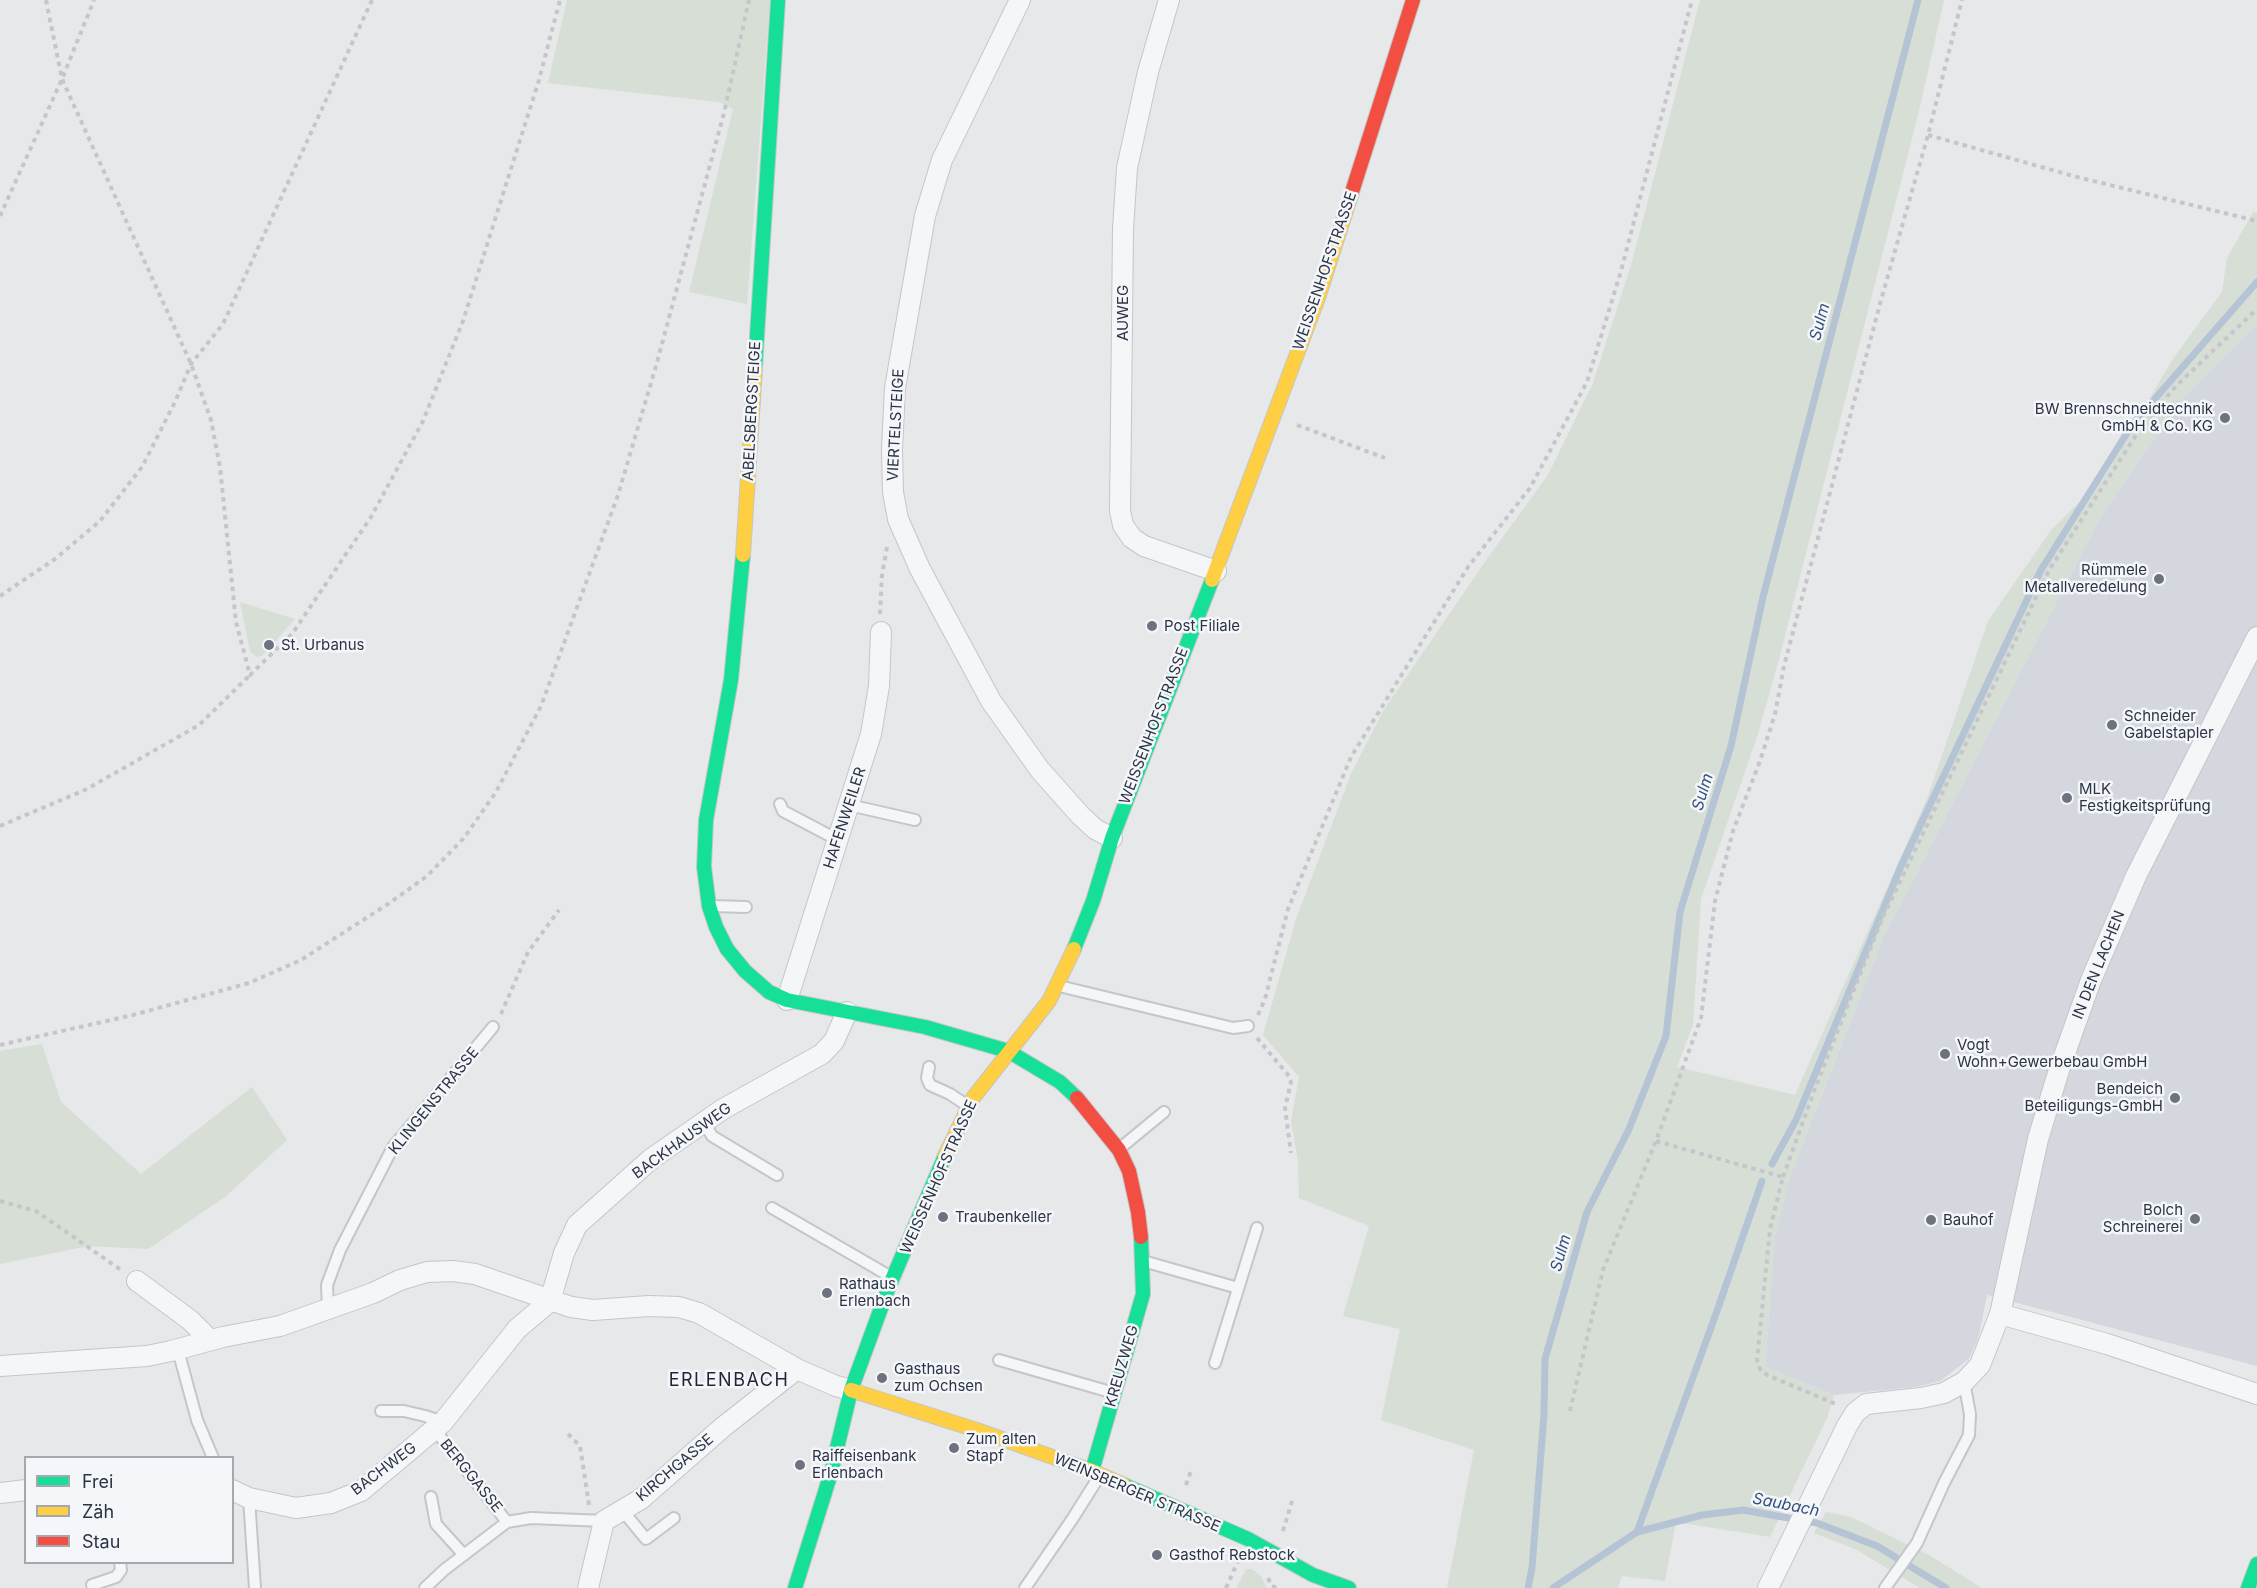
<!DOCTYPE html>
<meta charset="utf-8">
<style>
body{margin:0}
#map{position:relative;width:2257px;height:1588px;overflow:hidden;background:#e6e8ea;font-family:Inter,sans-serif}
canvas{display:block}
.legend{position:absolute;left:24px;top:1456px;width:210px;height:108px;box-sizing:border-box;background:#f4f6f9;border:2px solid #a4a8b1;margin:0;padding:8px 10px;list-style:none;font-size:18px;color:#2b3445}
.legend li{display:flex;align-items:center;gap:12px;height:30px}
.legend b{width:30px;border:2px solid #a4a8b1}
</style>
<div id="map">
<canvas width="2257" height="1588"></canvas>
<ul class="legend">
<li><b style="height:8px;background:#16e098"></b>Frei</li>
<li><b style="height:8px;background:#ffcf43"></b>Zäh</li>
<li><b style="height:8px;background:#f24e42"></b>Stau</li>
</ul>
</div>
<script>
const c = document.querySelector('canvas').getContext('2d');
c.lineJoin = 'round';
function fillPath(path, color) {
  c.fillStyle = color;
  c.fill(path, 'evenodd');
}
function poly(rows) {
  const path = new Path2D();
  for (const r of rows) {
    path.moveTo(r[0], r[1]);
    for (let i = 2; i < r.length; i += 2) path.lineTo(r[i], r[i + 1]);
  }
  return path;
}
function trace(path, color, width, dash) {
  c.strokeStyle = color;
  c.lineWidth = width;
  c.lineCap = dash ? 'butt' : 'round';
  c.setLineDash(dash || []);
  c.stroke(path);
}
function write(font, color, halo, rows, align = 'center') {
  c.font = font + ' Inter,sans-serif';
  c.lineWidth = 5;
  c.setLineDash([]);
  c.textBaseline = 'middle';
  c.strokeStyle = halo;
  c.fillStyle = color;
  for (const [text, x, y, turn = 0] of rows) {
    c.save();
    c.translate(x, y);
    c.rotate((+turn || 0) * Math.PI / 180);
    c.textAlign = isNaN(turn) ? turn : align;
    if (halo) c.strokeText(text, 0, 0);
    c.fillText(text, 0, 0);
    c.restore();
  }
}
const built = poly([
 [2257,325,2257,1366,1987,1295,1978,1339,1969,1359,1940,1381,1916,1387,1834,1395,1765,1367,1775,1235,1789,1179,1884,936,2102,514,2181,401]
]);
const green = poly([
 [567,0,770,0,747,304,689,292,733,109,719,102,548,83],
 [1700,0,1944,0,1919,111,1779,659,1758,734,1701,899,1693,1025,1677,1067,1795,1095,1928,796,1988,621,2052,529,2103,479,2172,360,2222,292,2227,258,2253,212,2257,213,2257,325,2180,402,2102,514,1884,936,1789,1179,1775,1235,1765,1367,1834,1395,1827,1418,1770,1537,1676,1522,1665,1581,1622,1576,1618,1588,1447,1588,1474,1450,1381,1420,1400,1329,1343,1316,1369,1226,1299,1198,1298,1161,1291,1121,1299,1077,1263,1035,1296,919,1351,774,1383,711,1489,556,1548,475,1593,383,1632,262],
 [240,602,295,619,262,656,256,657,250,651],
 [42,1044,61,1102,141,1174,252,1087,287,1140,225,1197,148,1249,88,1246,0,1264,0,1051],
 [1826,1512,1851,1517,1929,1555,1982,1588,1920,1588,1855,1549,1814,1533],
 [1246,1569,1252,1569,1261,1576,1267,1588,1236,1588]
]);
const stream = poly([
 [1772,1164,1796,1120,1901,866,2041,570,2132,425,2257,282],
 [1637,1532,1717,1311,1762,1181],
 [1528,1588,1532,1568,1544,1414,1545,1359,1587,1212,1629,1129,1666,1036,1680,912,1731,746,1763,597,1918,0],
 [1553,1588,1637,1532,1702,1515,1743,1510,1817,1523,1877,1546,1946,1588]
]);
const path = poly([
 [46,0,62,79,191,364,211,420,220,467,236,622,250,675,292,634,371,517,423,421,463,321,539,80,560,0],
 [1928,135,2077,177,2257,221],
 [0,216,62,79,94,0],
 [1297,425,1385,458],
 [0,596,55,559,100,521,142,467,175,402,191,364,223,324,372,0],
 [880,614,882,575,887,547],
 [0,826,87,789,199,725,250,675],
 [501,1014,528,952,559,910],
 [1258,1015,1265,999,1288,909,1351,757,1468,567,1530,488,1587,382,1621,271,1692,0],
 [1257,1038,1289,1076,1291,1082,1285,1108,1291,1153],
 [0,1045,133,1015,249,983,301,960,391,902,427,876,464,838,496,792,541,706,618,495,656,366,724,113,749,0],
 [1656,1141,1783,1177,1770,1229,1757,1360,1760,1369,1767,1375,1838,1405],
 [1783,1177,1816,1086,1882,919,2049,570,2142,426,2176,386,2257,309],
 [0,1201,36,1211,121,1270],
 [1570,1411,1603,1270,1656,1141,1701,1018,1715,901,1733,831,1760,761,1775,714,1784,666,1881,300,1928,135,1962,0],
 [568,1434,580,1446,589,1505],
 [1186,1485,1191,1471],
 [1283,1531,1292,1501],
 [1268,1578,1272,1586,1277,1588],
 [1226,1588,1238,1561]
]);
const lane = poly([
 [780,804,783,811,838,840],
 [849,805,915,820],
 [712,906,746,907],
 [1059,986,1233,1028,1248,1026],
 [929,1067,927,1078,930,1085,950,1094,968,1106],
 [704,1122,712,1136,777,1175],
 [1119,1149,1164,1112],
 [772,1208,893,1278],
 [1143,1261,1238,1288],
 [328,1309,327,1285,340,1250,393,1147,493,1027],
 [178,1350,197,1420,213,1458],
 [999,1360,1114,1393],
 [1215,1363,1257,1228],
 [381,1411,404,1411,425,1416,443,1422],
 [435,1430,507,1522],
 [431,1497,436,1524,464,1555],
 [249,1498,255,1588],
 [622,1510,646,1539,674,1518],
 [92,1585,116,1577,121,1570,120,1562],
 [425,1588,444,1570,507,1522,531,1518,604,1521],
 [1025,1588,1073,1518,1100,1475],
 [1885,1588,1917,1543,1944,1483,1969,1435,1970,1414,1964,1382]
]);
const street = poly([
 [1020,0,942,160,925,216,895,388,892,450,893,492,898,519,920,569,991,701,1040,770,1080,815,1095,829,1112,838],
 [1169,0,1148,72,1127,168,1123,229,1120,511,1123,525,1132,538,1144,546,1216,571],
 [787,1000,871,734,879,686,881,632],
 [137,1281,190,1320,210,1340],
 [2000,1314,2107,1344,2257,1394],
 [0,1366,147,1356,171,1351,223,1337,280,1326,373,1293,400,1280,427,1272,453,1271,475,1274,571,1307,593,1310,649,1306,679,1307,699,1313,797,1369,836,1386,851,1390],
 [232,1490,249,1498,296,1508,331,1503,361,1491,443,1422,517,1329,550,1301,564,1253,577,1225,651,1159,723,1109,822,1054,834,1041,847,1012],
 [0,1493,26,1490],
 [588,1588,604,1521,641,1499,723,1427,797,1369],
 [1768,1588,1847,1426,1855,1413,1866,1404,1921,1398,1944,1393,1964,1382,1980,1365,2000,1314,2038,1139,2059,1070,2091,980,2136,876,2257,637]
]);
const fast = poly([
 [755,368,778,0],
 [743,555,731,680,706,820,704,867,709,906,716,927,727,949,745,971,769,992,787,1000,925,1027,1008,1051,1060,1082,1077,1098],
 [1074,949,1093,901,1112,838,1212,580],
 [1092,1471,1143,1294,1141,1237],
 [1124,1485,1248,1539,1313,1575,1349,1588],
 [795,1588,831,1473,851,1390,888,1289,945,1156],
 [2248,1588,2257,1564]
]);
const slow = poly([
 [743,555,755,368],
 [1212,580,1318,298,1352,192],
 [945,1156,973,1098,1049,1001,1074,949],
 [851,1390,977,1430,1092,1471,1124,1485]
]);
const jam = poly([
 [1352,192,1413,0],
 [1077,1098,1119,1150,1129,1171,1138,1212,1141,1237]
]);
const markers = [
 [2225,418,6,"#6c737f"],
 [2159,579,6,"#6c737f"],
 [1152,626,6,"#6c737f"],
 [269,645,6,"#6c737f"],
 [2112,725,6,"#6c737f"],
 [2067,798,6,"#6c737f"],
 [1945,1054,6,"#6c737f"],
 [2175,1098,6,"#6c737f"],
 [943,1217,6,"#6c737f"],
 [2195,1219,6,"#6c737f"],
 [1931,1220,6,"#6c737f"],
 [827,1293,6,"#6c737f"],
 [882,1378,6,"#6c737f"],
 [954,1448,6,"#6c737f"],
 [800,1465,6,"#6c737f"],
 [1157,1555,6,"#6c737f"]
];
const streetNames = [
 ["WEISSENHOFSTRASSE",1325,271,-71],
 ["AUWEG",1123,313,-90],
 ["ABELSBERGSTEIGE",752,411,-87],
 ["VIERTELSTEIGE",896,425,-87],
 ["WEISSENHOFSTRASSE",1154,726,-69],
 ["HAFENWEILER",845,818,-72],
 ["IN DEN LACHEN",2099,965,-68],
 ["KLINGENSTRASSE",434,1101,-51],
 ["BACKHAUSWEG",682,1141,-36],
 ["WEISSENHOFSTRASSE",939,1177,-66],
 ["KREUZWEG",1122,1366,-74],
 ["KIRCHGASSE",675,1468,-40],
 ["BACHWEG",384,1469,-37],
 ["BERGGASSE",471,1476,51],
 ["WEINSBERGER STRASSE",1137,1493,23]
];
const poiNames = [
 ["BW Brennschneidtechnik",2213,409,"right"],
 ["GmbH & Co. KG",2213,426,"right"],
 ["Rümmele",2147,570,"right"],
 ["Metallveredelung",2147,587,"right"],
 ["Post Filiale",1164,626],
 ["St. Urbanus",281,645],
 ["Schneider",2124,716],
 ["Gabelstapler",2124,733],
 ["MLK",2079,789],
 ["Festigkeitsprüfung",2079,806],
 ["Vogt",1957,1045],
 ["Wohn+Gewerbebau GmbH",1957,1062],
 ["Bendeich",2163,1089,"right"],
 ["Beteiligungs-GmbH",2163,1106,"right"],
 ["Bolch",2183,1210,"right"],
 ["Schreinerei",2183,1227,"right"],
 ["Traubenkeller",955,1217],
 ["Bauhof",1943,1220],
 ["Rathaus",839,1284],
 ["Erlenbach",839,1301],
 ["Gasthaus",894,1369],
 ["zum Ochsen",894,1386],
 ["Zum alten",966,1439],
 ["Stapf",966,1456],
 ["Raiffeisenbank",812,1456],
 ["Erlenbach",812,1473],
 ["Gasthof Rebstock",1169,1555]
];
const waterNames = [
 ["Sulm",1820,322,-75],
 ["Sulm",1703,792,-73],
 ["Sulm",1561,1253,-74],
 ["Saubach",1786,1505,11]
];
const quarterNames = [
 ["ERLENBACH",729,1381]
];
fillPath(built, '#d4d7dd');
fillPath(green, '#d6ded6');
trace(stream, '#b4c4d5', 7);
trace(lane, '#c4c6c8', 14);
trace(street, '#c4c6c8', 22);
trace(fast, '#c4c6c8', 16);
trace(slow, '#c4c6c8', 16);
trace(jam, '#c4c6c8', 16);
trace(path, '#c5c6ca', 4, [4.5, 4.5]);
trace(lane, '#f5f6f7', 10);
trace(street, '#f5f6f7', 20);
trace(fast, '#16e098', 14);
trace(slow, '#ffcf43', 14);
trace(jam, '#f24e42', 14);
for (const [x, y, r, color] of markers) {
  const dot = new Path2D();
  dot.arc(x, y, r, 0, 2 * Math.PI);
  c.fillStyle = color;
  c.fill(dot);
  trace(dot, '#f4f6f9', 2);
}
write('15px', '#2b3445', '#f4f6f9', streetNames);
write('15px', '#2b3445', '#f4f6f9', poiNames, 'left');
write('italic 16px', '#34527a', '#f4f6f9', waterNames);
c.letterSpacing = '1.5px';
write('18px', '#1d2536', '#f4f6f9', quarterNames);
c.letterSpacing = '0px';
</script>
